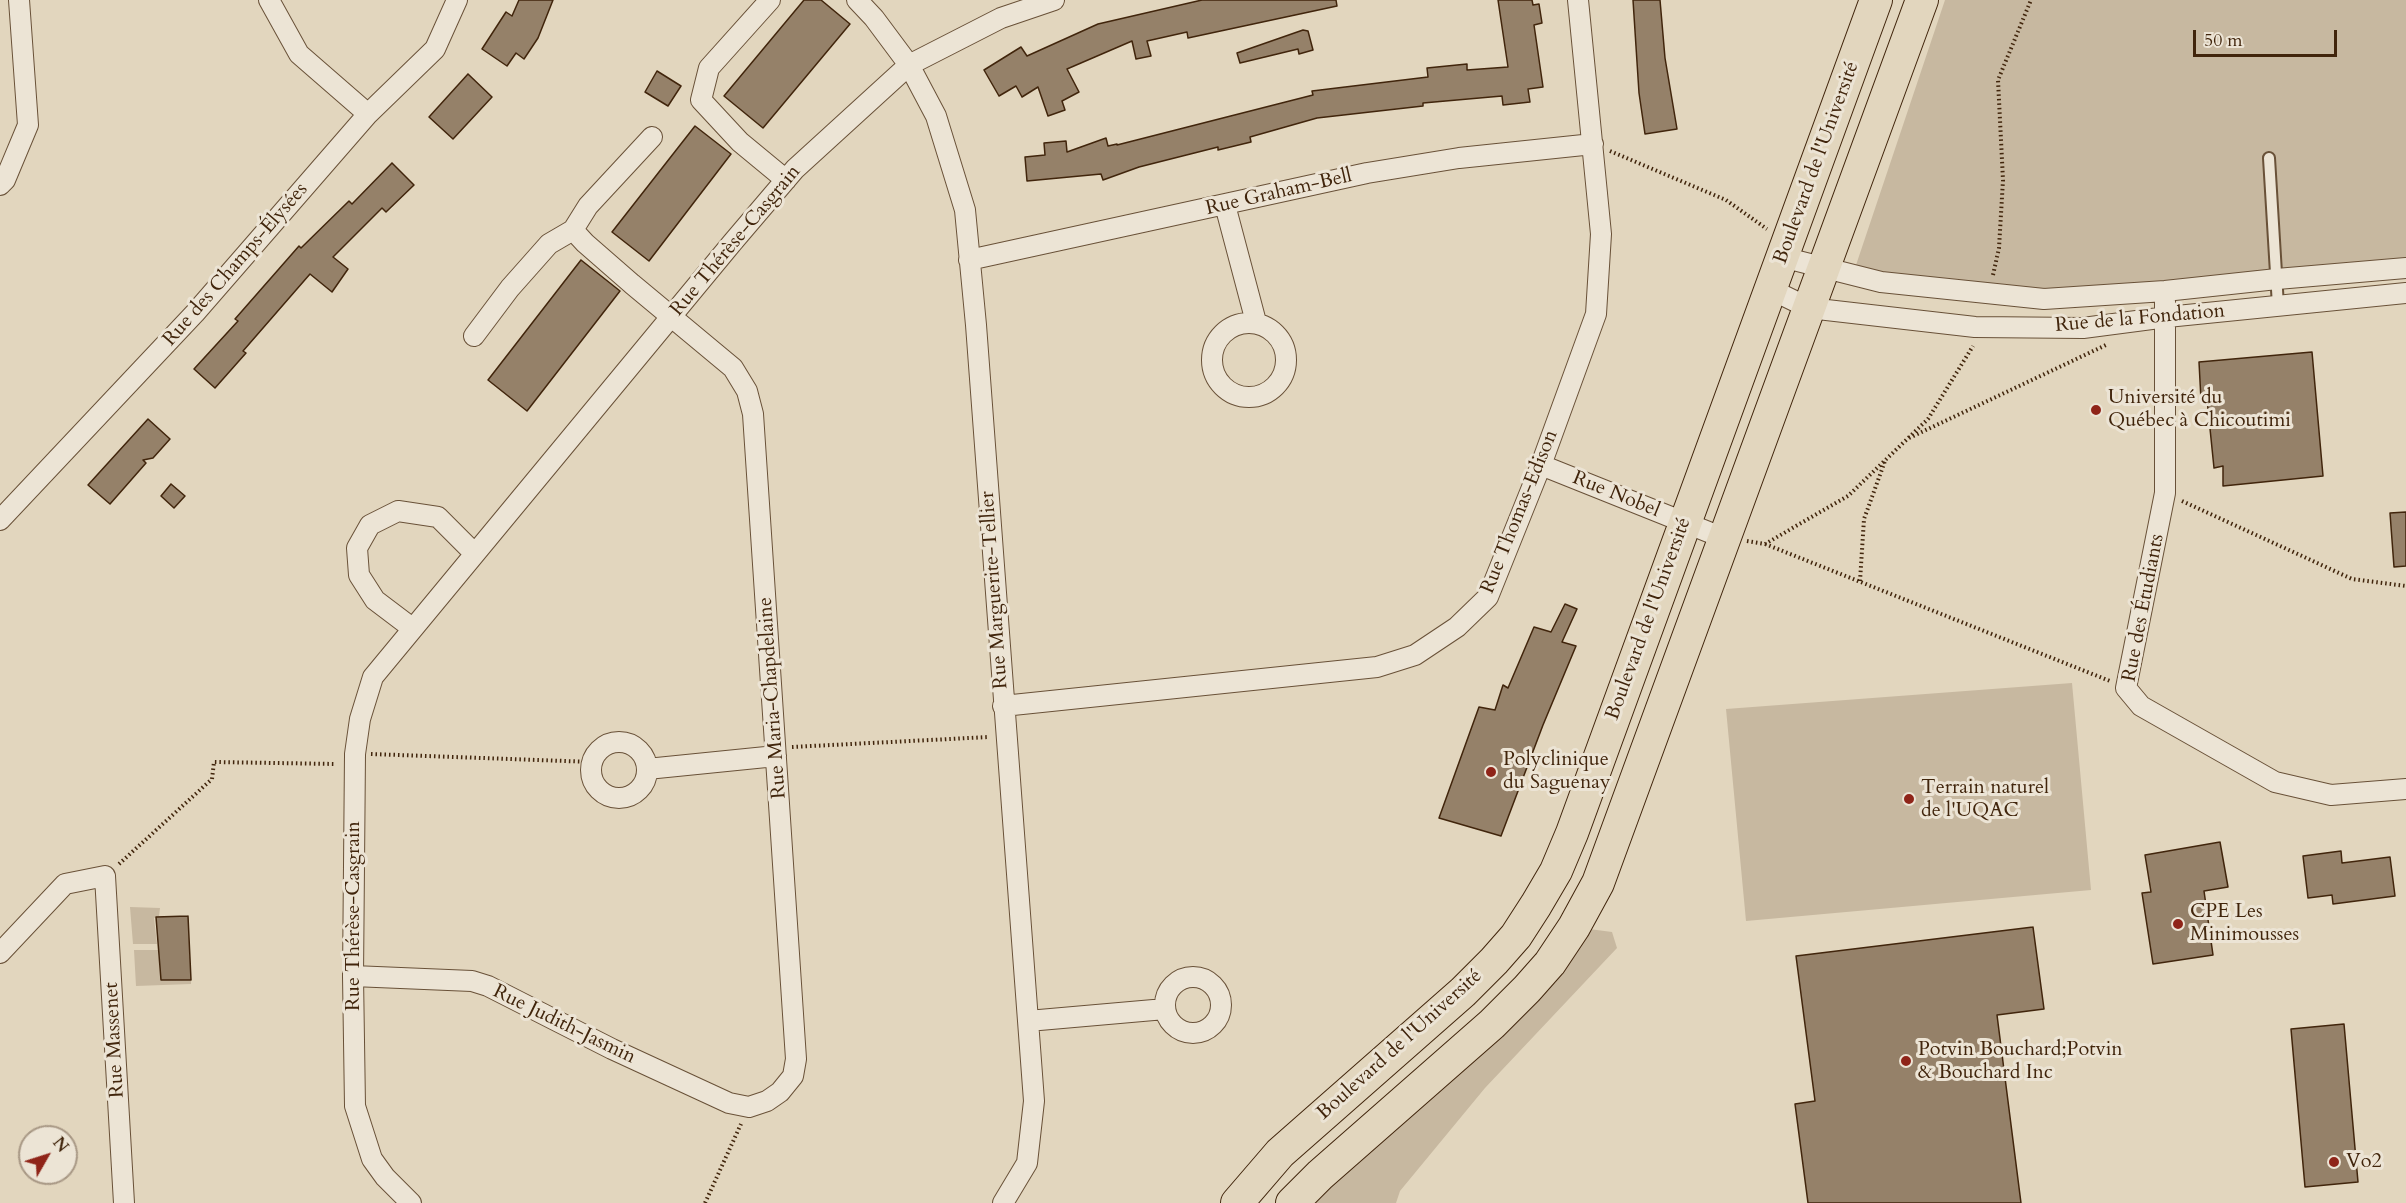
<!DOCTYPE html>
<meta charset="utf-8">
<style>
body{margin:0}
#map{position:relative;width:2406px;height:1203px;overflow:hidden;background:#e2d6be;font-family:Cardo,serif}
canvas{display:block}
.north{position:absolute;left:18px;top:1125px;width:60px;height:60px;box-sizing:border-box;background:#ece4d5;border:2px solid #a89885;border-radius:50%;rotate:51deg;font-size:16px;font-weight:700;line-height:24px;text-align:center;color:#41250c}
.north::after{content:'';display:block;margin:auto;width:21px;height:27px;background:#8f2418;clip-path:polygon(50% 0,100% 100%,50% 72%,0 100%)}
.scale{position:absolute;left:2193px;top:30px;width:144px;height:27px;box-sizing:border-box;border:3px solid #41250c;border-top:0;padding-left:8px;font-size:18px;line-height:21px;white-space:nowrap;color:#41250c;-webkit-text-stroke:4px #ece4d5;paint-order:stroke}
</style>
<div id="map">
<canvas width="2406" height="1203"></canvas>
<div class="north">N</div>
<div class="scale">50 m</div>
</div>
<script>
const c = document.querySelector('canvas').getContext('2d');
c.lineJoin = 'round';
function fillPath(path, color) {
  c.fillStyle = color;
  c.fill(path, 'evenodd');
}
function poly(rows) {
  const path = new Path2D();
  for (const r of rows) {
    if (r.length === 3) {
      path.moveTo(r[0] + r[2], r[1]);
      path.arc(r[0], r[1], r[2], 0, 2 * Math.PI);
      continue;
    }
    path.moveTo(r[0], r[1]);
    for (let i = 2; i < r.length; i += 2) path.lineTo(r[i], r[i + 1]);
  }
  return path;
}
function trace(path, color, width, dash) {
  c.strokeStyle = color;
  c.lineWidth = width;
  c.lineCap = dash ? 'butt' : 'round';
  c.setLineDash(dash || []);
  c.stroke(path);
}
function write(font, color, halo, rows, align = 'center') {
  c.font = font + ' Cardo,serif';
  c.lineWidth = 6;
  c.setLineDash([]);
  c.textBaseline = 'middle';
  c.strokeStyle = halo;
  c.fillStyle = color;
  for (const [text, x, y, turn = 0] of rows) {
    c.save();
    c.translate(x, y);
    c.rotate((+turn || 0) * Math.PI / 180);
    c.textAlign = isNaN(turn) ? turn : align;
    if (halo) c.strokeText(text, 0, 0);
    c.fillText(text, 0, 0);
    c.restore();
  }
}
const green = poly([
 [1945,0,2406,0,2406,269,2044,299,1853,274],
 [2072,683,2091,890,1746,921,1726,709],
 [130,907,160,908,159,916,154,918,157,944,133,944],
 [1574,927,1612,932,1617,948,1485,1088,1400,1191,1396,1203,1292,1203],
 [134,950,158,950,161,980,191,981,191,984,136,986]
]);
const building = poly([
 [519,0,553,0,538,38,524,59,516,53,507,66,482,49,506,12,512,16,519,0],
 [804,0,821,0,850,24,763,128,724,96,804,0],
 [1202,0,1336,0,1337,6,1188,38,1187,32,1147,41,1151,56,1136,59,1132,41,1067,69,1079,92,1062,101,1065,110,1048,116,1038,87,1022,97,1016,86,999,96,984,70,1021,47,1027,56,1098,24,1202,0],
 [1498,0,1532,0,1533,5,1539,4,1542,23,1534,25,1543,87,1528,89,1530,102,1503,105,1502,96,1423,103,1423,106,1317,118,1250,137,1251,142,1218,150,1218,147,1139,167,1103,180,1101,174,1027,181,1025,157,1045,155,1044,143,1066,141,1067,152,1106,138,1108,146,1117,144,1117,145,1313,95,1312,91,1428,77,1427,68,1467,64,1467,70,1508,67,1498,0],
 [1633,0,1660,0,1665,58,1677,129,1645,134,1639,93,1633,0],
 [1303,30,1308,31,1313,50,1299,54,1298,49,1240,63,1237,53,1303,30],
 [657,71,681,86,668,106,645,92,657,71],
 [468,74,492,97,453,139,429,117,468,74],
 [695,126,731,154,649,261,612,232,695,126],
 [392,163,414,185,386,212,382,208,333,257,348,269,332,292,310,274,243,351,246,353,215,388,194,369,238,321,235,319,299,246,301,248,349,201,352,204,392,163],
 [581,260,620,291,527,411,488,380,581,260],
 [2312,352,2323,476,2223,486,2223,466,2214,468,2207,399,2201,400,2199,362,2312,352],
 [148,419,170,439,153,458,143,460,146,463,110,504,88,485,148,419],
 [171,484,185,496,174,508,161,496,171,484],
 [2406,512,2406,566,2394,567,2390,513,2406,512],
 [1565,604,1577,609,1562,642,1576,646,1543,725,1501,836,1439,818,1479,707,1495,710,1503,685,1508,688,1534,627,1551,632,1565,604],
 [2220,842,2228,887,2204,891,2213,955,2153,964,2142,893,2151,892,2145,855,2220,842],
 [2341,851,2342,863,2390,857,2395,896,2333,904,2332,895,2308,898,2303,856,2341,851],
 [188,916,191,980,161,980,156,917,188,916],
 [2033,927,2044,1009,1997,1015,2021,1203,1808,1203,1795,1104,1815,1101,1796,956,2033,927],
 [2344,1024,2358,1182,2305,1187,2291,1029,2344,1024]
]);
const path = poly([
 [1610,151,1726,200,1767,229],
 [1993,275,1999,248,2003,180,1998,80,2031,0],
 [1909,438,2106,345],
 [2182,501,2352,579,2406,586],
 [1747,541,1765,544,1848,496,1928,419,1973,346],
 [1765,544,2110,681],
 [1860,581,1864,519,1885,461],
 [792,747,989,737],
 [371,754,593,762],
 [119,864,212,779,214,762,336,764],
 [705,1203,741,1124]
]);
const lane = poly([
 [2269,158,2278,306]
]);
const street = poly([
 [269,0,299,54,368,114],
 [770,0,709,68,701,100,740,142,786,180],
 [857,0,874,18,909,65,936,116,965,210,976,325,1034,1101,1027,1163,1003,1203],
 [0,185,5,180,28,125,19,0],
 [1225,205,1256,322],
 [1782,257,1881,282,2044,299,2165,291,2277,279,2406,268],
 [969,260,1367,173,1459,158,1593,144],
 [1770,289,1809,308,1975,327,2083,328,2167,317,2406,293],
 [2165,291,2165,493,2126,688,2141,706,2275,782,2331,795,2406,789],
 [1249,360,37],
 [474,336,510,288,549,244,573,230],
 [1541,465,1726,539],
 [0,520,195,313,368,114,435,49,457,0],
 [412,628,375,600,359,575,357,548,370,525,398,511,438,517,474,553],
 [1003,706,1377,667,1415,655,1457,627,1488,597,1541,465,1596,314,1601,234,1578,0],
 [619,770,28],
 [647,769,776,756],
 [0,953,65,884,105,876,124,1203],
 [353,976,472,981,488,986,612,1049,729,1103,749,1107,767,1101,780,1092,793,1076,796,1059,753,414,747,391,733,368,632,284,585,243,573,230,588,206,652,137],
 [1193,1005,28],
 [1028,1021,1165,1009],
 [411,1203,385,1177,372,1159,355,1106,353,976,355,754,360,719,373,677,732,243,795,169,909,65,1001,18,1054,0]
]);
const primary = poly([
 [1237,1203,1280,1153,1463,992,1494,961,1516,936,1536,905,1556,871,1572,833,1876,0],
 [1292,1203,1320,1175,1492,1024,1527,989,1550,963,1574,927,1598,883,1922,0]
]);
const markers = [
 [2096,410,6,"#8f2418"],
 [1491,772,6,"#8f2418"],
 [1909,799,6,"#8f2418"],
 [2178,924,6,"#8f2418"],
 [1906,1061,6,"#8f2418"],
 [2334,1162,6,"#8f2418"]
];
const streetNames = [
 ["Boulevard de l'Université",1817,163,-70],
 ["Rue Graham-Bell",1279,193,-13],
 ["Rue Thérèse-Casgrain",736,241,-50],
 ["Rue des Champs-Élysées",236,265,-49],
 ["Rue de la Fondation",2140,319,-5],
 ["Rue Nobel",1616,495,22],
 ["Rue Thomas-Edison",1520,512,-68],
 ["Rue Marguerite-Tellier",995,590,-94],
 ["Rue des Étudiants",2144,608,-79],
 ["Boulevard de l'Université",1649,619,-70],
 ["Rue Maria-Chapdelaine",773,698,-94],
 ["Rue Thérèse-Casgrain",354,916,-90],
 ["Rue Judith-Jasmin",564,1025,26],
 ["Rue Massenet",115,1040,-93],
 ["Boulevard de l'Université",1400,1045,-42]
];
const poiNames = [
 ["Université du",2108,398],
 ["Québec à Chicoutimi",2108,421],
 ["Polyclinique",1503,760],
 ["du Saguenay",1503,783],
 ["Terrain naturel",1921,788],
 ["de l'UQAC",1921,811],
 ["CPE Les",2190,912],
 ["Minimousses",2190,935],
 ["Potvin Bouchard;Potvin",1918,1050],
 ["& Bouchard Inc",1918,1073],
 ["Vo2",2346,1162]
];
fillPath(green, '#c7b8a0');
fillPath(building, '#958169');
trace(building, '#41250c', 1.5);
trace(lane, '#695138', 14);
trace(street, '#695138', 22);
trace(primary, '#41250c', 34);
trace(path, '#41250c', 4, [1.5, 3]);
trace(lane, '#ece4d5', 10);
trace(street, '#ece4d5', 20);
trace(primary, '#e2d6be', 32);
for (const [x, y, r, color] of markers) {
  const dot = new Path2D();
  dot.arc(x, y, r, 0, 2 * Math.PI);
  c.fillStyle = color;
  c.fill(dot);
  trace(dot, '#ece4d5', 2);
}
write('20px', '#41250c', '#ece4d5', streetNames);
write('20px', '#41250c', '#ece4d5', poiNames, 'left');
</script>
